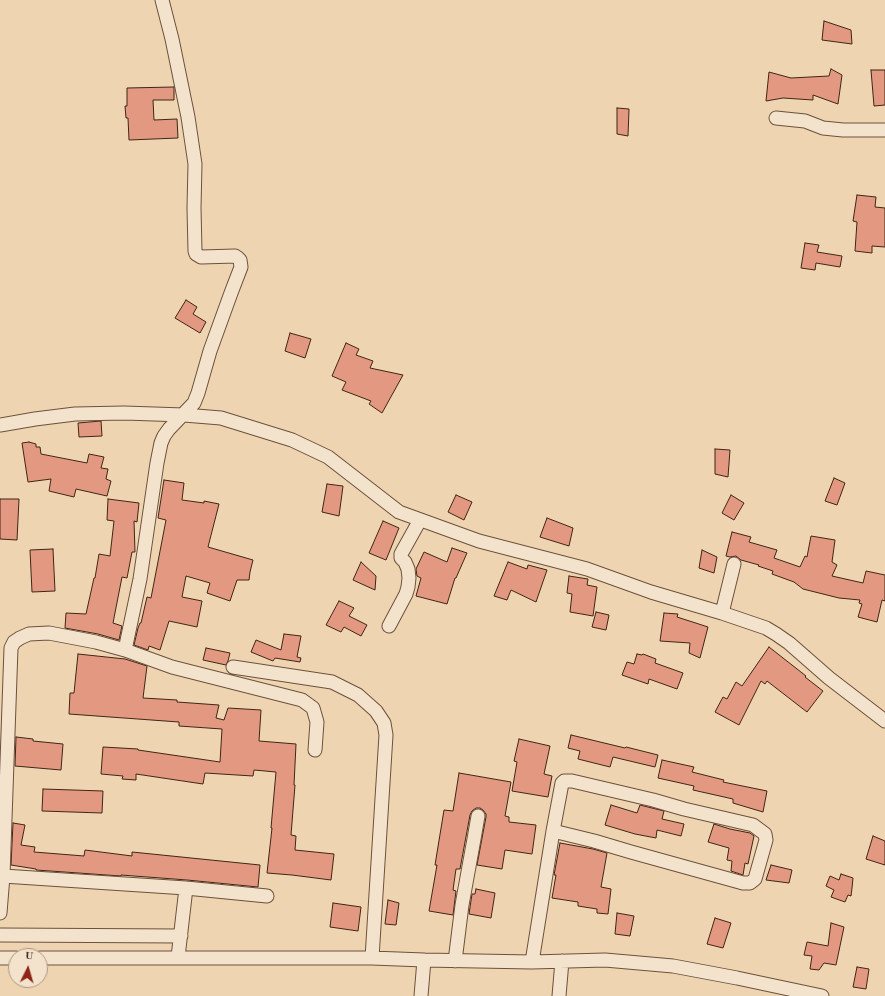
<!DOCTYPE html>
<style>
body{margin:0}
#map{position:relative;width:885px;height:996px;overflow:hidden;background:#eed4b0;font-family:"Old Standard TT",serif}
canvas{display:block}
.north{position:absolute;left:8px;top:948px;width:40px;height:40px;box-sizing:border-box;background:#f4e3cc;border:1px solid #ac9783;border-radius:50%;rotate:5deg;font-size:11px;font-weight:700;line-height:16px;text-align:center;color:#402515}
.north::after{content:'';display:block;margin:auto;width:14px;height:18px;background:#8f2418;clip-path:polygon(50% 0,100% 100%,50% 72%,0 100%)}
</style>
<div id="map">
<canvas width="885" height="996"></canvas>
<div class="north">U</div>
</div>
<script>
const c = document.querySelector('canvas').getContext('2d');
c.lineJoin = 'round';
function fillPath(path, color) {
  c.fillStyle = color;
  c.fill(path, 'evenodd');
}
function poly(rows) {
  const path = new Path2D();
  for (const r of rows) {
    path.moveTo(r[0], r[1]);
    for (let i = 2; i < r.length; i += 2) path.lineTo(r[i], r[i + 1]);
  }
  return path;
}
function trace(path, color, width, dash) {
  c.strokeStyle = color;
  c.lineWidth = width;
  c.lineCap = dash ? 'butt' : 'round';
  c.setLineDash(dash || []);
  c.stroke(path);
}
const building = poly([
 [824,21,851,30,852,44,822,40,824,21],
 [831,69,842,75,838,104,813,95,813,100,783,98,766,101,769,72,791,78,829,76,831,69],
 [871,70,885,70,885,105,874,106,871,70],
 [174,87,174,100,153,100,154,120,177,119,178,138,129,140,128,118,126,118,125,106,127,106,127,88,174,87],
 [617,108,629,109,628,136,617,134,617,108],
 [857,195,876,197,875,207,885,208,885,247,872,246,872,253,855,251,857,222,853,221,857,195],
 [805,243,819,245,817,252,842,256,840,267,816,263,815,270,801,268,805,243],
 [186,300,197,307,193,314,206,322,200,333,175,318,186,300],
 [290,333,311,339,305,358,285,351,290,333],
 [346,343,359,349,356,355,373,361,370,368,403,375,382,413,369,404,371,401,342,390,346,382,332,376,346,343],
 [101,421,102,436,79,437,78,423,101,421],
 [29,442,36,444,36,447,40,447,41,454,87,463,89,454,104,457,101,468,108,469,106,479,111,481,107,496,76,489,74,497,49,491,51,479,28,482,22,443,29,442],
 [715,449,730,450,728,477,715,474,715,449],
 [834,478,845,483,837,505,825,501,834,478],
 [164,480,184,483,182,500,204,503,204,501,219,504,208,547,253,560,250,572,249,580,237,580,230,601,207,593,210,583,186,576,182,597,202,601,197,627,169,621,160,650,149,646,148,650,134,645,138,628,140,623,141,623,147,597,151,598,166,520,158,518,164,480],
 [327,484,343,486,339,516,322,512,327,484],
 [456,495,472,502,464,520,448,512,456,495],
 [731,495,744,503,734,520,722,513,731,495],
 [0,499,19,499,17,540,0,539,0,499],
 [108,499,139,503,137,522,134,521,135,552,132,552,127,578,122,577,113,623,122,626,119,640,98,634,65,628,66,613,86,614,94,578,95,578,99,554,110,556,114,521,107,520,108,499],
 [547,518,573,528,569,546,540,537,547,518],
 [383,521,399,528,386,560,369,553,383,521],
 [732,532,751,537,749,542,777,550,774,558,800,567,805,556,807,557,811,536,835,540,832,562,837,565,832,576,863,583,866,571,885,575,885,601,882,600,877,622,858,617,862,604,859,603,860,600,839,598,803,589,794,582,772,574,773,571,758,566,759,565,741,560,736,556,730,557,726,556,732,532],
 [452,548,467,553,456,578,455,578,447,604,416,596,421,578,417,576,416,569,424,552,447,562,452,548],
 [53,549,55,591,32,592,30,550,53,549],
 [702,550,717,557,714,573,699,568,702,550],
 [361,562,376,576,375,590,353,580,361,562],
 [508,562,527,569,528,565,547,570,536,602,511,590,507,600,494,596,508,562],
 [569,576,588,579,587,585,597,587,593,616,570,612,572,594,567,593,569,576],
 [339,601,354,608,349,616,367,625,361,636,344,627,341,632,326,625,339,601],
 [596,612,609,615,606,630,592,627,596,612],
 [664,613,678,614,677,617,708,627,700,658,689,653,690,643,660,641,664,613],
 [284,634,301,636,297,657,301,658,300,662,275,658,273,661,251,652,256,640,281,650,284,634],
 [769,647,806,676,805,677,823,691,807,712,767,681,765,684,761,681,739,725,715,712,723,697,727,699,736,682,742,686,769,647],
 [206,648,230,653,228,661,226,665,203,660,206,648],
 [78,654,125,659,147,666,143,698,177,700,177,702,219,705,216,718,224,720,228,708,261,710,259,741,296,744,294,785,295,785,291,835,296,836,295,850,334,854,331,880,292,875,267,873,272,828,271,828,276,772,254,770,253,776,205,773,203,784,136,774,136,780,122,779,123,776,101,774,103,747,138,749,138,750,220,762,222,729,179,726,179,722,69,714,70,693,74,693,78,654],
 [637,654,642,655,643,654,656,659,655,663,683,673,677,689,649,679,648,684,622,675,627,662,634,664,637,654],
 [571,735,625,748,626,747,658,755,655,767,613,757,610,767,578,759,580,751,568,748,571,735],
 [16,737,33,739,33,741,63,744,61,770,15,766,16,737],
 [519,739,550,746,544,774,552,776,548,797,512,791,517,762,514,761,519,739],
 [662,760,694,767,692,772,724,780,723,782,767,791,763,812,733,803,733,799,693,790,694,786,658,778,662,760],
 [459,773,511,782,505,816,509,817,509,822,536,825,532,854,505,850,502,869,477,865,486,817,486,814,483,810,480,808,476,808,472,811,470,815,460,869,456,869,453,890,456,891,453,915,429,911,437,865,435,865,444,810,453,811,459,773],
 [43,789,103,791,102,813,42,811,43,789],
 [611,805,637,813,640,805,664,811,662,819,684,824,681,836,657,830,656,838,635,834,605,825,611,805],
 [13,823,25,825,21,845,35,847,34,852,84,856,85,850,132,856,132,852,260,865,258,887,187,880,121,875,121,876,36,870,36,869,11,865,13,823],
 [714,824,730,829,750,833,754,836,748,864,745,863,743,875,731,871,732,861,727,860,729,848,708,842,714,824],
 [873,836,885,841,885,865,866,859,873,836],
 [560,843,593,849,607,853,601,887,611,889,608,914,597,913,597,909,578,906,578,902,552,898,556,875,554,875,560,843],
 [771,865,792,870,789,883,766,880,771,865],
 [841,874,853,878,852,888,851,896,848,895,845,902,831,897,834,890,826,886,830,876,839,880,841,874],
 [476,889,495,893,491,918,469,914,472,894,475,894,476,889],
 [388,900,399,903,396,925,385,924,388,900],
 [333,903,361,907,358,931,330,927,333,903],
 [617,913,634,916,630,936,615,934,617,913],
 [715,918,731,923,723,948,707,944,715,918],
 [831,923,844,927,836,965,824,963,819,970,810,969,812,956,804,955,807,942,828,946,831,923],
 [857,967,869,969,866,989,853,987,857,967]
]);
const street = poly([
 [776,118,805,121,823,128,843,130,885,130],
 [0,425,35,419,75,414,124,413,184,415,221,418,292,440,328,457,399,512,479,541,587,569,651,592,722,613,766,628,776,634,789,643,829,678,885,721],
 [722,613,734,564],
 [389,626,406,594,408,587,409,578,408,569,405,562,401,558,401,554,420,520],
 [125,650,140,579,157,463,161,443,164,436,169,429,194,403,198,393,210,351,231,293,241,267,240,260,238,258,235,256,201,257,196,254,195,251,194,208,195,164,188,117,172,39,162,0],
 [233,667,332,682,358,695,376,711,384,723,386,735,372,958],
 [3,876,186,888,267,896],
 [0,913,3,876,11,648,14,642,20,638,29,634,49,633,96,642,125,650,172,667,302,700,313,708,317,722,315,750],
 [0,935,181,936],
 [178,957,186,888],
 [0,958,16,958],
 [40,958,372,958,424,960,532,962,605,960,673,966,737,978,822,996],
 [455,961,462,905,474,839,478,816],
 [532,962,553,831,562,783,564,781,572,781,653,800,684,809,753,825,765,834,766,840,755,879,750,883,743,883,631,852,594,841,553,831],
 [421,996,424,960],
 [559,996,562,961]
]);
fillPath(building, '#e39981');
trace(building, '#402515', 1);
trace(street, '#6c513c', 15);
trace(street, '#f4e3cc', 13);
</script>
